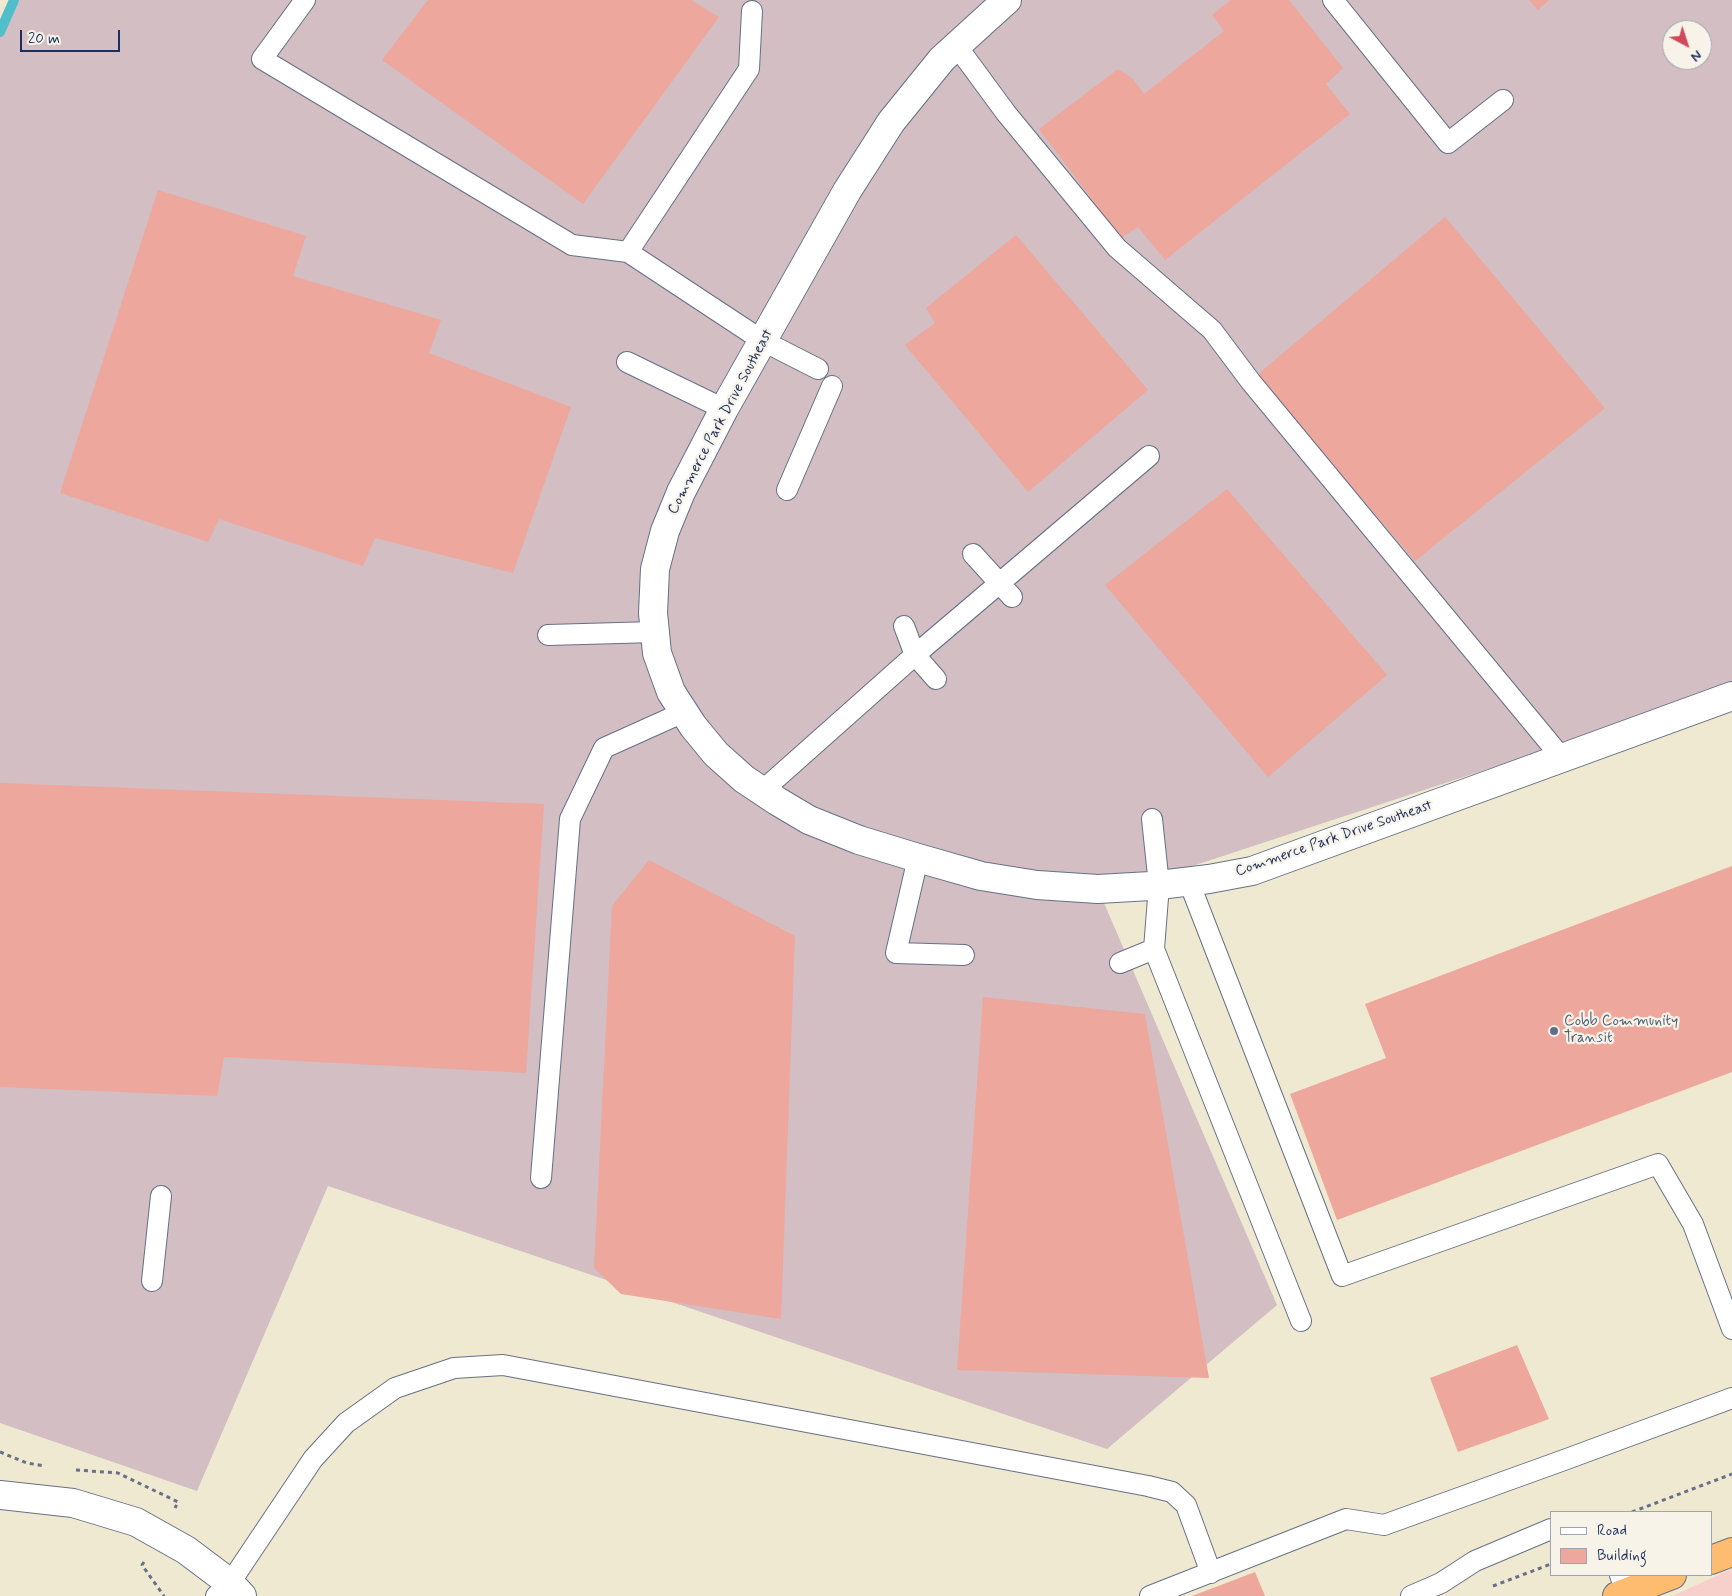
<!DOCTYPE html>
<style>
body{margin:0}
#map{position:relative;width:1732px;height:1596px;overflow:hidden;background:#f0e9d1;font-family:Mynerve,sans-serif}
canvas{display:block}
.legend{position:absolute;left:1550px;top:1511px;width:162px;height:65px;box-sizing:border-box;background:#f7f3e8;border:1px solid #9fa5b1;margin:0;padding:6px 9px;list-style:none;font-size:15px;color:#1b2f5e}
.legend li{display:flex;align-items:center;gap:10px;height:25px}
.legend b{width:25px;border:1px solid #9fa5b1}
.north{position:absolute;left:1662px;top:20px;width:50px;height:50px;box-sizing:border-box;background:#f7f3e8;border:1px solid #9fa5b1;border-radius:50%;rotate:140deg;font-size:14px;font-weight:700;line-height:20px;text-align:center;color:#1b2f5e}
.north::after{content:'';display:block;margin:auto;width:18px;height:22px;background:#d1495b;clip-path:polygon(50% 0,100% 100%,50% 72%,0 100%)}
.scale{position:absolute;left:20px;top:30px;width:100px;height:22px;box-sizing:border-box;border:2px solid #1b2f5e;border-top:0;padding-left:6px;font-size:15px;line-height:18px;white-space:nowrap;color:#1b2f5e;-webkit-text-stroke:4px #f7f3e8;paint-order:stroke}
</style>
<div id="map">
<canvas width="1732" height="1596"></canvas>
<ul class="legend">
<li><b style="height:6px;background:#fff"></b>Road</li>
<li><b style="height:14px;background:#eea79c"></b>Building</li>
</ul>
<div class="north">N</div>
<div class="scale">20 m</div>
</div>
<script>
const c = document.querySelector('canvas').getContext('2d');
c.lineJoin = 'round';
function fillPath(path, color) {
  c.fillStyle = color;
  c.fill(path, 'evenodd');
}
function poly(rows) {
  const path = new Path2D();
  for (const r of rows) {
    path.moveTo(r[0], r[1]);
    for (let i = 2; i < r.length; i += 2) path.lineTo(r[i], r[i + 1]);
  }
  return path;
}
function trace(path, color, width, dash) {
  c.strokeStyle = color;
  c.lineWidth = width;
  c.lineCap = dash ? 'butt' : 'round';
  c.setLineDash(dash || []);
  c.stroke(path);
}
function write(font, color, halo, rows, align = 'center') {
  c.font = font + ' Mynerve,sans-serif';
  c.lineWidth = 4.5;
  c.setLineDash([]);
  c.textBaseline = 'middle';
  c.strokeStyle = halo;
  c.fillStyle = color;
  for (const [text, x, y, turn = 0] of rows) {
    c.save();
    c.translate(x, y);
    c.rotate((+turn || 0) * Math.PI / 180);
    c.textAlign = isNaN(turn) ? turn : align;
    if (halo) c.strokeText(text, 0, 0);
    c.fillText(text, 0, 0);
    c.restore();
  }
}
const built = poly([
 [1732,1569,1732,1596,1672,1596]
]);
const industrial = poly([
 [17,0,1732,0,1732,689,1101,896,1277,1305,1107,1449,328,1186,197,1491,0,1423,0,19],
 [1672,30,1702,30,1702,60,1672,60]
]);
const stream = poly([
 [0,32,14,0]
]);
const building = poly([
 [428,0,691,0,719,17,583,204,382,60],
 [1231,0,1289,0,1343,68,1326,84,1350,114,1165,260,1138,227,1121,238,1039,129,1118,69,1133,79,1144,94,1224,31,1212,15],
 [1529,0,1549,0,1538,10],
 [158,190,306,236,293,276,441,320,429,353,571,407,513,573,375,538,363,566,219,519,208,542,60,493],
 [1445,217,1605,408,1415,561,1257,375],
 [1016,235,1148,390,1028,492,905,345,935,323,926,308],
 [1227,489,1387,675,1268,777,1105,585],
 [0,783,544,804,526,1073,224,1057,217,1096,0,1087],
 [649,860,795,936,781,1319,621,1294,594,1268,612,906],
 [1732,866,1732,1072,1337,1220,1290,1094,1386,1058,1365,1004],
 [983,997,1145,1014,1209,1378,957,1370],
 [1517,1345,1549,1419,1458,1452,1430,1378],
 [1255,1572,1265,1596,1192,1596]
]);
const path = poly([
 [0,1452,27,1463,45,1466],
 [76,1470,118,1473,178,1502,175,1508],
 [1632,1512,1732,1474],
 [144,1562,142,1565,164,1596],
 [1493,1586,1551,1564]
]);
const service = poly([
 [305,0,262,59,572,245,628,252,763,341,818,369],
 [1333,0,1448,143,1503,100],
 [956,45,1006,113,1117,248,1212,330,1251,382,1562,758],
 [628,252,749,69,752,11],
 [627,362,724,409],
 [787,490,832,386],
 [973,554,1012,597],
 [548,635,655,632],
 [936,679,915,655,1149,456],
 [762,791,915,655,904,626],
 [1152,819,1159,885,1154,949,1301,1321],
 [918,858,896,953,964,955],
 [1189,882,1342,1276,1658,1164,1693,1224,1732,1329],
 [1120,963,1154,949],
 [541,1178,570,819,604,748,684,712],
 [152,1281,161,1196],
 [1620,1575,1627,1596],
 [216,1596,230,1583,313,1459,346,1423,395,1388,454,1368,503,1365,1148,1486,1172,1492,1186,1505,1211,1573],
 [1150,1596,1346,1519,1384,1525,1564,1460,1732,1398],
 [1411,1596,1441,1583,1475,1561,1551,1529]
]);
const minor = poly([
 [1007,0,942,59,891,122,847,191,724,409,681,492,665,531,655,569,653,613,657,653,671,692,693,726,716,754,744,779,777,801,809,820,859,840,918,858,981,876,1037,885,1098,889,1151,886,1209,879,1252,871,1732,696],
 [0,1495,73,1503,136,1522,186,1550,230,1583,242,1596]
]);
const trunk = poly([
 [1711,1560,1732,1552],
 [1617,1596,1672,1575]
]);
const markers = [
 [1554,1031,5,"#5c6f8a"]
];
const streetNames = [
 ["Commerce Park Drive Southeast",721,422,-62],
 ["Commerce Park Drive Southeast",1334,839,-19]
];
const serviceNames = [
 ["Cobb Community",1564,1022],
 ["Transit",1564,1039]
];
fillPath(built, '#f7d0cc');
fillPath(industrial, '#d2bec3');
trace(stream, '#51becb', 10);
fillPath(building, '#eea79c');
trace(service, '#667086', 22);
trace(minor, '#667086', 30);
trace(trunk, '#667086', 30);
trace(path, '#667086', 3, [4, 4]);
trace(service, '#fff', 20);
trace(minor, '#fff', 28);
trace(trunk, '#fdbc6f', 28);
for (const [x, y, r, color] of markers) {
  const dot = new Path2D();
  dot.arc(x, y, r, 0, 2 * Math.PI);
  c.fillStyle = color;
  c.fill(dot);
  trace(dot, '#f7f3e8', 2);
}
write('15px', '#1b2f5e', '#f7f3e8', streetNames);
write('15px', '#4e5e75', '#f7f3e8', serviceNames, 'left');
</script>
